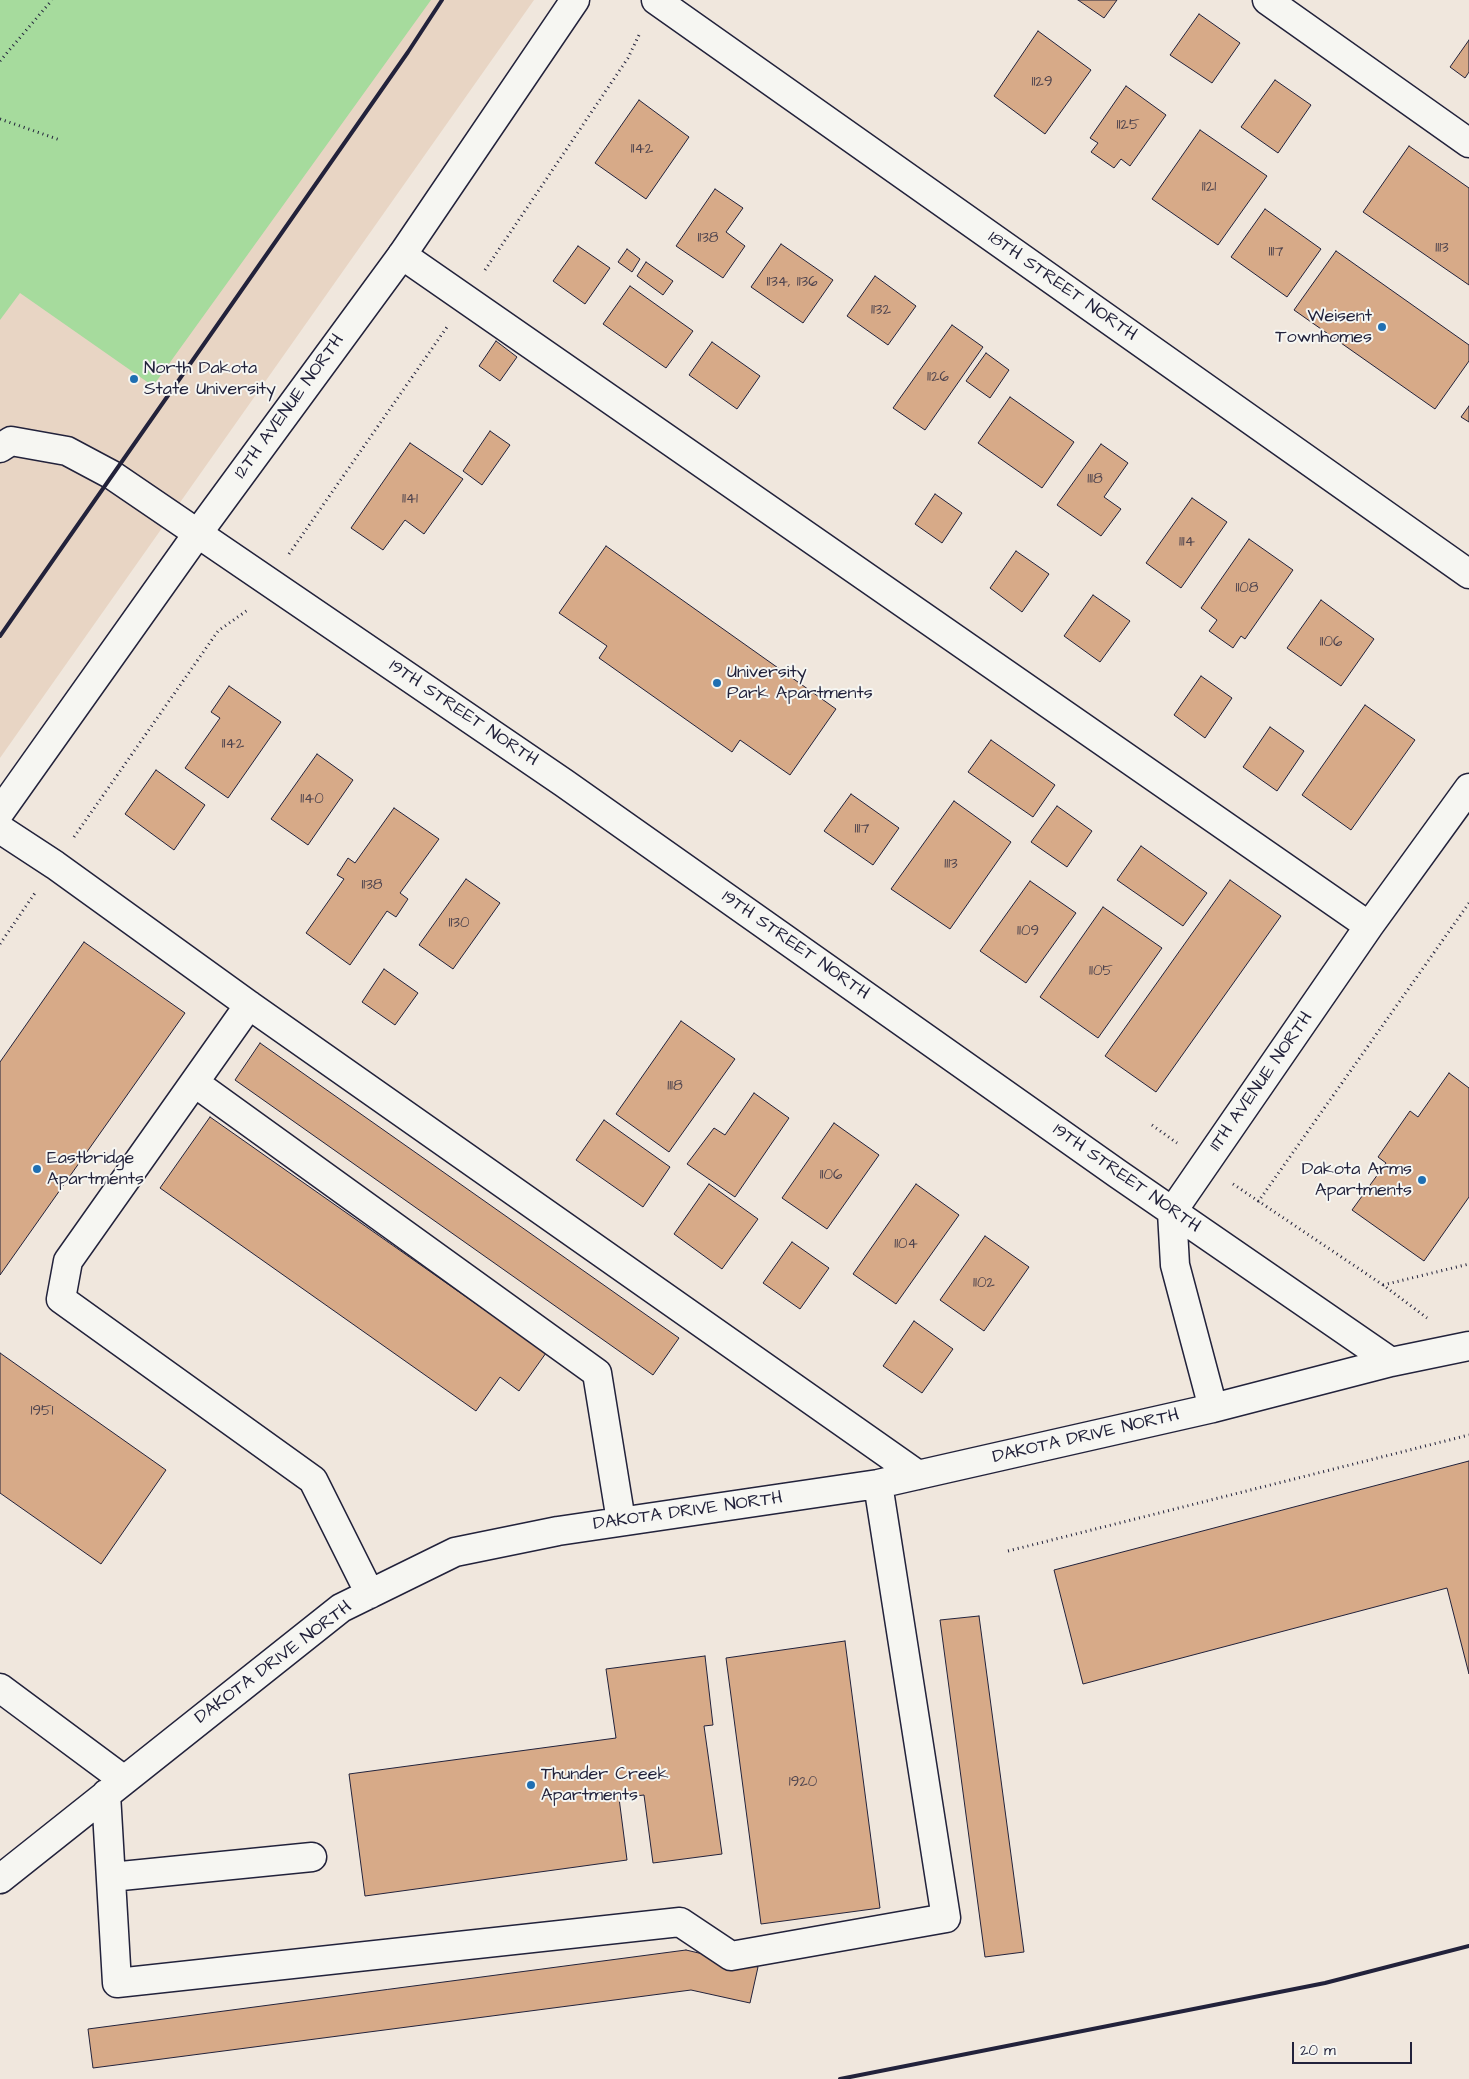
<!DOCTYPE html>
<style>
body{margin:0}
#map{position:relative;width:1469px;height:2079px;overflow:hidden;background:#f0e7dd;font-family:"Architects Daughter",sans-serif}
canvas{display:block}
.scale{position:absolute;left:1292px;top:2042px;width:120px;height:22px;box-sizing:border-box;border:2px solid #22223b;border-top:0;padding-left:6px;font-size:15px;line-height:18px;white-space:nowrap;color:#22223b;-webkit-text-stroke:4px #f6f6f2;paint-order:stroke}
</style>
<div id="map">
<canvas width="1469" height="2079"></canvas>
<div class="scale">20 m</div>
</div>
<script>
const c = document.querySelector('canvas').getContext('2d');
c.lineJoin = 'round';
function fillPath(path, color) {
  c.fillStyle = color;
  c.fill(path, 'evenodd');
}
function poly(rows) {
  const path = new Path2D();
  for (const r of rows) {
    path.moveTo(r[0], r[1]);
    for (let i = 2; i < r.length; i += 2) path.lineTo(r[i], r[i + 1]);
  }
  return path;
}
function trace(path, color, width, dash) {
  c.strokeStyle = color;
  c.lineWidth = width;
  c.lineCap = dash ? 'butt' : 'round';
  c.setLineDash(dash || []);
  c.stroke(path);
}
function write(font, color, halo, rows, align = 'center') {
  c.font = font + ' "Architects Daughter",sans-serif';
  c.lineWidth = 4;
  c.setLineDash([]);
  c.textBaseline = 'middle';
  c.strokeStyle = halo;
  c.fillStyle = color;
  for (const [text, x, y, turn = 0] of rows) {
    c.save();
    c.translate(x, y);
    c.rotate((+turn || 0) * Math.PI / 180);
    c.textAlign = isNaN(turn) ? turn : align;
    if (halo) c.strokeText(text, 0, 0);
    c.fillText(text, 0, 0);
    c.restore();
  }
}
const built = poly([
 [0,0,534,0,0,758]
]);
const green = poly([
 [0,0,431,0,153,386,20,293,0,320]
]);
const building = poly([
 [1078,0,1117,0,1104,18,1078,0],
 [1199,14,1240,43,1212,83,1170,55,1199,14],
 [1038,31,1091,70,1045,134,994,96,1038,31],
 [1469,40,1469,72,1465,78,1450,67,1469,40],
 [1275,80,1311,105,1278,153,1241,127,1275,80],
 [1126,86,1166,115,1130,166,1121,159,1114,168,1091,152,1098,143,1090,138,1126,86],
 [639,100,689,137,646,199,595,163,639,100],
 [1200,130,1267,176,1218,245,1152,199,1200,130],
 [1409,146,1469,188,1469,285,1363,212,1409,146],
 [715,189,743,208,726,232,745,246,723,278,676,246,715,189],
 [1265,209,1321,249,1287,297,1231,257,1265,209],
 [781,244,833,280,803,323,751,287,781,244],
 [578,246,610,268,585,304,553,281,578,246],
 [627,249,640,259,632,272,618,262,627,249],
 [1336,251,1469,345,1469,361,1435,409,1294,310,1336,251],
 [646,262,673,281,663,295,637,276,646,262],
 [875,276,916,306,888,345,847,316,875,276],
 [630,286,693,331,666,368,603,324,630,286],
 [952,325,983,347,925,430,893,408,952,325],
 [496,341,517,357,500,381,479,366,496,341],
 [712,342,760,376,737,409,689,375,712,342],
 [986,353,1009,370,990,398,966,381,986,353],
 [1010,397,1074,442,1042,488,978,443,1010,397],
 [1469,406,1469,422,1461,417,1469,406],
 [490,431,510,445,482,485,463,471,490,431],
 [410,443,463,479,424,534,405,520,383,550,351,528,410,443],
 [1101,444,1128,463,1104,497,1121,509,1101,536,1057,505,1101,444],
 [935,494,962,513,942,543,915,524,935,494],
 [1192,498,1227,522,1181,588,1146,563,1192,498],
 [1249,539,1293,570,1245,639,1241,636,1233,648,1209,631,1217,620,1201,608,1249,539],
 [606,546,836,709,790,775,740,740,732,752,599,658,607,646,559,613,606,546],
 [1016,551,1049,574,1022,612,990,588,1016,551],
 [1093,595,1130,621,1100,662,1064,636,1093,595],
 [1321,600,1374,639,1341,686,1287,648,1321,600],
 [1201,676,1232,698,1205,738,1174,715,1201,676],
 [229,686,281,722,228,798,185,768,220,718,211,712,229,686],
 [1365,705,1415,740,1351,830,1302,795,1365,705],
 [1270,727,1304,751,1277,791,1243,767,1270,727],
 [991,740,1055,785,1033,817,968,772,991,740],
 [317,754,353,780,308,845,271,819,317,754],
 [156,770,205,805,174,850,125,814,156,770],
 [851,794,899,828,873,865,824,831,851,794],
 [954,801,1011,842,950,929,891,889,954,801],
 [1057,806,1092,831,1067,867,1031,842,1057,806],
 [394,808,439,839,400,893,408,899,396,917,387,911,350,965,306,933,344,879,337,875,348,858,355,863,394,808],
 [1141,846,1207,893,1183,926,1117,880,1141,846],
 [466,879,500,903,453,969,419,945,466,879],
 [1230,880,1281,916,1156,1092,1105,1056,1230,880],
 [1030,881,1076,913,1026,983,980,951,1030,881],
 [1103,907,1162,948,1098,1038,1040,997,1103,907],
 [84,942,185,1013,0,1275,0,1062,84,942],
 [384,969,418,993,395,1025,362,1002,384,969],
 [681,1021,735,1059,669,1152,616,1114,681,1021],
 [260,1043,679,1338,653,1375,235,1080,260,1043],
 [1449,1073,1469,1088,1469,1197,1424,1261,1352,1210,1386,1163,1378,1157,1410,1111,1418,1117,1449,1073],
 [754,1093,789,1118,735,1197,687,1164,714,1128,725,1135,754,1093],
 [210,1117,546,1353,519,1391,500,1377,476,1411,160,1188,210,1117],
 [604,1120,670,1167,643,1207,576,1160,604,1120],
 [834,1123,879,1155,827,1229,782,1198,834,1123],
 [709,1184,758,1219,722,1269,674,1234,709,1184],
 [916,1184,959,1215,896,1304,853,1274,916,1184],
 [985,1236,1029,1267,984,1331,940,1300,985,1236],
 [792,1242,829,1268,800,1309,763,1283,792,1242],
 [914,1321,953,1349,922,1393,883,1366,914,1321],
 [0,1353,166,1470,101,1564,0,1493,0,1353],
 [1469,1461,1469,1674,1447,1588,1083,1684,1054,1570,1469,1461],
 [979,1616,1024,1952,985,1957,940,1620,979,1616],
 [845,1641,880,1908,761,1924,726,1658,845,1641],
 [705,1656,713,1725,704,1726,722,1854,653,1863,644,1795,619,1798,627,1860,365,1896,349,1774,616,1738,606,1669,705,1656],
 [686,1950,758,1967,750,2003,691,1990,93,2068,88,2029,686,1950]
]);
const path = poly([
 [0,61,52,0],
 [0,119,60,140],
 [485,270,628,58,640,33],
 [289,554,447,327],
 [74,837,218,631,249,609],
 [0,944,35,893],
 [1152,1125,1177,1143],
 [1233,1184,1383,1285,1427,1318],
 [1258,1202,1469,903],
 [1383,1285,1469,1264],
 [1008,1551,1469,1435]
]);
const minor = poly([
 [656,0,1469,574],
 [1267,0,1469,143],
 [402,255,1369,926],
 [0,448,11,441,67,451,112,475,564,783,1118,1174,1391,1362],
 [0,829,55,865,249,1005,918,1475],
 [249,1005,68,1261,61,1299,313,1480,370,1594],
 [195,1083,597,1373,621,1521],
 [1213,1408,1175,1265,1172,1212,1369,926,1469,788],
 [0,1688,124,1780],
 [106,1794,117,1983,680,1922,731,1956,946,1918,878,1484],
 [111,1877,312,1857],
 [0,1879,341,1608,455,1552,558,1531,878,1484,1213,1408,1391,1362,1469,1346]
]);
const major = poly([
 [0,812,198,533,402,255,575,0]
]);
const rail = poly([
 [0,636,408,52,442,0],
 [840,2079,1325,1983,1469,1946]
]);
const markers = [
 [1382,327,5,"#1f6fb2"],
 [134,379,5,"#1f6fb2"],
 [717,683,5,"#1f6fb2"],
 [37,1169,5,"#1f6fb2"],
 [1422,1180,5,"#1f6fb2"],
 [531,1785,5,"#1f6fb2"]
];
const numberNames = [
 ["1129",1042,83],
 ["1125",1128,126],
 ["1142",642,150],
 ["1121",1209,188],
 ["1138",708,239],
 ["1113",1442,249],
 ["1117",1276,253],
 ["1134, 1136",792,283],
 ["1132",881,311],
 ["1126",938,378],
 ["1118",1095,480],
 ["1141",410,500],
 ["1114",1187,543],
 ["1108",1247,589],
 ["1106",1331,643],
 ["1142",233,745],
 ["1140",312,800],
 ["1117",862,830],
 ["1113",951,865],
 ["1138",372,886],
 ["1130",459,924],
 ["1109",1028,932],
 ["1105",1101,972],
 ["1118",675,1087],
 ["1106",831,1176],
 ["1104",906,1245],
 ["1102",984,1284],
 ["1951",42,1412],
 ["1920",803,1783]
];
const streetNames = [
 ["18TH STREET NORTH",1062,287,35],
 ["12TH AVENUE NORTH",290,407,-54],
 ["19TH STREET NORTH",463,714,34],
 ["19TH STREET NORTH",795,946,35],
 ["11TH AVENUE NORTH",1262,1082,-55],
 ["19TH STREET NORTH",1126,1179,35],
 ["DAKOTA DRIVE NORTH",1086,1437,-13],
 ["DAKOTA DRIVE NORTH",688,1512,-8],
 ["DAKOTA DRIVE NORTH",274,1663,-37]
];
const poiNames = [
 ["Weisent",1372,317,"right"],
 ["Townhomes",1372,338,"right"],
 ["North Dakota",144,369],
 ["State University",144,390],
 ["University",727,673],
 ["Park Apartments",727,694],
 ["Eastbridge",47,1159],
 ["Apartments",47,1180],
 ["Dakota Arms",1412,1170,"right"],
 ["Apartments",1412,1191,"right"],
 ["Thunder Creek",541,1775],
 ["Apartments",541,1796]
];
fillPath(built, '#e8d5c4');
fillPath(green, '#a6db9d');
fillPath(building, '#d7aa88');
trace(building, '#22223b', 1);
trace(minor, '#22223b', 31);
trace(major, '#22223b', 31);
trace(path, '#22223b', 3, [1, 4]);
trace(minor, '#f6f6f2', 28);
trace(major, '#f6f6f2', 28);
trace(rail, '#22223b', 4);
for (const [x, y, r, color] of markers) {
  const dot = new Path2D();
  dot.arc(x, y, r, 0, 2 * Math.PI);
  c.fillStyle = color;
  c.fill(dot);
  trace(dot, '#f6f6f2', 2);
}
write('15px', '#4f444e', null, numberNames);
write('18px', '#22223b', '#f6f6f2', streetNames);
write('18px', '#22223b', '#f6f6f2', poiNames, 'left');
</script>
